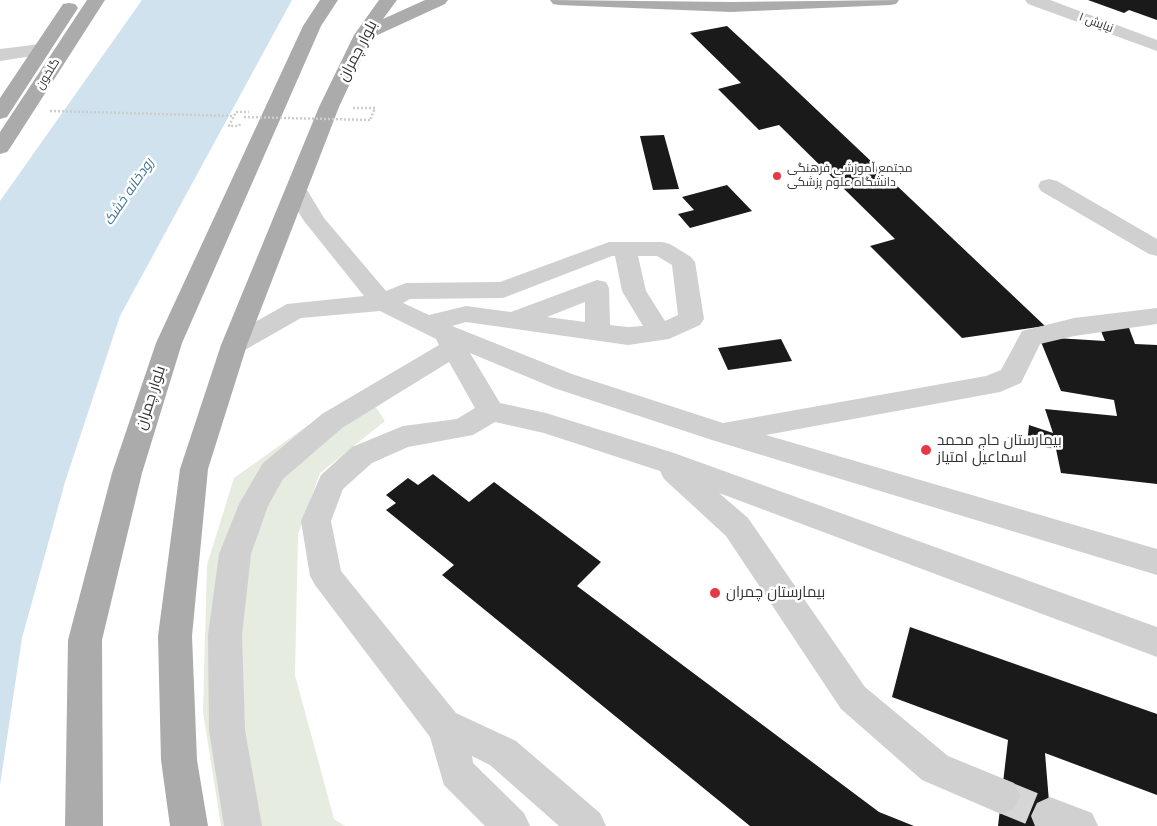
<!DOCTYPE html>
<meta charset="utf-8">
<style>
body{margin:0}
canvas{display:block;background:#fff}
</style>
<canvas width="1157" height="826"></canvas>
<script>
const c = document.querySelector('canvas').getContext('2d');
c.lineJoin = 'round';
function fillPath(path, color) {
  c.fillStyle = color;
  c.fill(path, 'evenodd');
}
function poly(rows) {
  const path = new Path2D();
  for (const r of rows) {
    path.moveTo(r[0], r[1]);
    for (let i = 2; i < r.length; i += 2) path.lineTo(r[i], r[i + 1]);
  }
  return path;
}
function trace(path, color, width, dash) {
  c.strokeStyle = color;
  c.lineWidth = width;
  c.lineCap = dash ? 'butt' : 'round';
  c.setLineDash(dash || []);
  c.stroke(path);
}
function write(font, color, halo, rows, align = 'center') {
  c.font = font + ' Helvetica,Cairo,sans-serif';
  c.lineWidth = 5;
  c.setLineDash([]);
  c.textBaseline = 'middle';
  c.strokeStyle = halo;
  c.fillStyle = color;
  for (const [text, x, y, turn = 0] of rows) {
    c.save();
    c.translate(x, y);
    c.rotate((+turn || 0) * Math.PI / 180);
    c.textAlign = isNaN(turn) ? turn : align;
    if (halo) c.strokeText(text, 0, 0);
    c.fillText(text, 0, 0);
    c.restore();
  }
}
const green = poly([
 [364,390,385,421,320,473,298,534,295,675,334,819,345,826,221,826,203,712,207,565,234,478,307,426]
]);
const water = poly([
 [142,0,292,0,120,316,65,482,22,638,0,785,0,201]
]);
const building = poly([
 [1088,0,1157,0,1157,20,1129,10,1124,13],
 [727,26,780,75,1045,326,962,338,870,246,895,239,779,125,759,130,718,89,741,83,690,33],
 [664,135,679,189,653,190,640,136],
 [727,185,752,211,690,228,678,214,694,210,682,197],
 [1099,326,1129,328,1135,344,1157,345,1157,484,1061,473,1056,449,1027,444,1029,425,1053,433,1045,409,1117,416,1114,400,1061,391,1039,337,1105,341],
 [781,339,792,361,728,370,718,348],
 [433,474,469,502,494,482,601,562,577,586,879,812,914,826,750,826,442,575,454,565,386,510,396,503,386,495,408,478,418,485],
 [910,627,1157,714,1157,795,1045,753,1051,826,998,826,1008,740,892,697]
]);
const minorTunnel = poly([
 [1001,796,1050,816]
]);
const path = poly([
 [353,108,375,108,370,120],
 [50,111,234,116],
 [240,124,239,126,229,126,236,112,249,112]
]);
const minor = poly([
 [1025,0,1050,0,1157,40,1157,51,1028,4,1025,0],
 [40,44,46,46,49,50,46,54,0,61,0,49,40,44],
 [1049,179,1057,181,1157,239,1157,256,1149,254,1041,191,1038,186,1041,181,1049,179],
 [296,183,304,185,324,218,386,291,406,283,500,282,609,242,662,242,670,244,691,257,695,262,704,319,700,325,669,339,628,345,466,322,452,326,572,374,723,423,986,376,1001,370,1022,331,1074,318,1157,308,1157,324,1074,336,1040,344,1021,383,1000,392,766,435,1157,549,1157,575,712,440,554,388,470,353,500,403,546,413,674,453,1157,627,1157,657,719,493,748,518,865,687,948,756,1014,783,1020,796,1014,809,1001,814,922,780,841,709,726,536,664,479,660,471,544,433,495,422,473,435,408,447,372,463,343,489,331,521,341,571,456,713,516,741,600,813,606,826,559,826,490,765,472,756,473,763,524,813,530,826,485,826,444,785,430,737,315,585,310,576,301,521,321,475,352,447,403,426,457,419,475,408,449,362,342,428,283,479,268,506,251,554,242,635,245,730,262,826,224,826,209,730,208,635,219,554,239,504,263,463,322,414,439,345,436,339,380,311,301,318,243,351,234,354,225,351,221,345,225,339,287,304,364,296,304,221,285,190,288,185,296,183],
 [612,256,615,256,622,291,643,326,628,327,610,325,609,288,606,282,597,280,511,312,466,306,429,315,403,303,410,299,503,298,612,256],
 [638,256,657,256,672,265,678,315,665,321,646,291,638,256],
 [585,302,585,322,547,317,585,302],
 [1050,797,1092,813,1098,826,1035,826,1031,816,1037,803,1050,797]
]);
const major = poly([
 [87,0,105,0,10,148,7,152,0,154,0,132,87,0],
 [320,0,338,0,321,26,182,343,142,473,102,640,103,826,65,826,68,640,112,473,156,343,303,26,320,0],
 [379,0,397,0,383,19,425,0,448,0,445,4,371,38,339,107,247,345,208,469,192,636,197,760,208,826,170,826,161,760,158,636,180,469,221,345,319,107,354,35,379,0],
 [550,0,731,2,899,0,896,4,890,5,731,12,559,5,553,4,550,0],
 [69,3,75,4,78,8,7,117,0,119,0,98,63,4,69,3]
]);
const pathBridge = poly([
 [244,117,370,120]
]);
const markers = [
 [777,176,5,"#e63946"],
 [926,450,6,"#e63946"],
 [715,593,6,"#e63946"]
];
const farStreetnames = [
 ["نیایش ۱",1096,23,21],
 ["گلخون",48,74,-58]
];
const farPoinames = [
 ["مجتمع آموزشی فرهنگی",787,169],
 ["دانشگاه علوم پزشکی",787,183]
];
const farWaternames = [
 ["رودخانه خشک",129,192,-56]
];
const streetNames = [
 ["بلوار چمران",358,51,-62],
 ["بلوار چمران",151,398,-72]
];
const poiNames = [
 ["بیمارستان حاج محمد",937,441],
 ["اسماعیل امتیاز",937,458],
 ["بیمارستان چمران",726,593]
];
fillPath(green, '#e6ecdf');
fillPath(water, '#cfe2ee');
fillPath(building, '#1a1a1a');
trace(minorTunnel, '#d6d6d6', 33, [33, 17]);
trace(path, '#cdcdcd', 2.5, [2, 2]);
fillPath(minor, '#d0d0d0');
fillPath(major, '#ababab');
trace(pathBridge, '#cdcdcd', 2.5, [2, 2]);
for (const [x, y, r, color] of markers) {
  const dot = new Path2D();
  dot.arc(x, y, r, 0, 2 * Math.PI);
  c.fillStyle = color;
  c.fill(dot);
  trace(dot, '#fff', 2);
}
write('12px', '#333', '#fff', farStreetnames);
write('12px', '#333', '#fff', farPoinames, 'left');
write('italic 14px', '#3f7597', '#fff', farWaternames);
write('15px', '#333', '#fff', streetNames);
write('15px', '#333', '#fff', poiNames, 'left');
</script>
